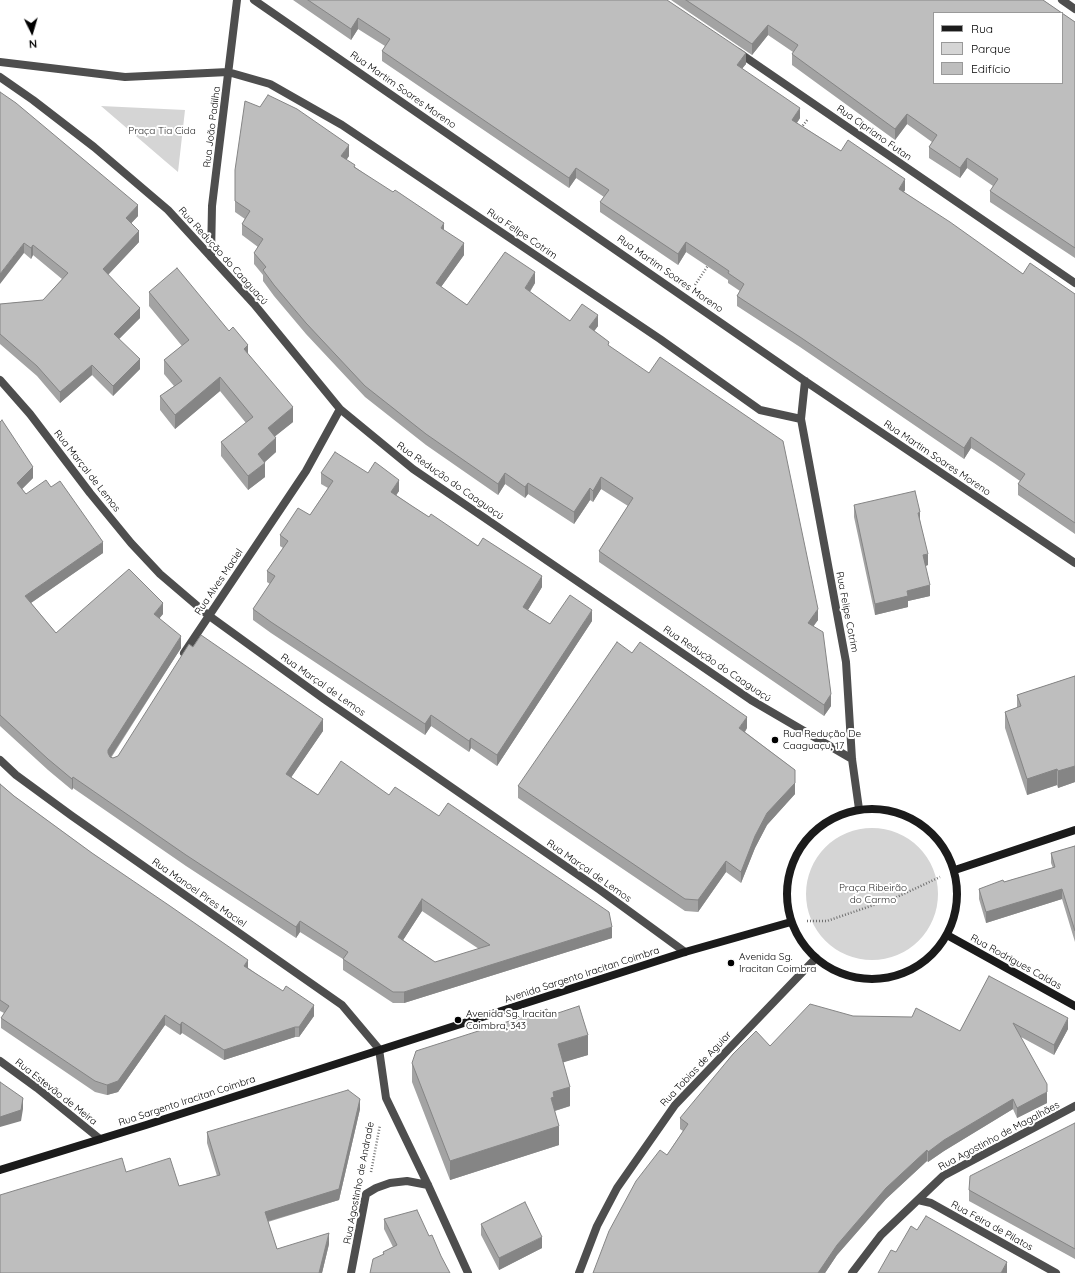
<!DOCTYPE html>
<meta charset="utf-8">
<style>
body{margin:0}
#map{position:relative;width:1075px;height:1273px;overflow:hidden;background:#fff;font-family:Quicksand,sans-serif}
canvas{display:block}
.legend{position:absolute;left:933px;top:12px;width:130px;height:72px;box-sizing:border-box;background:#fff;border:1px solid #999;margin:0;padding:5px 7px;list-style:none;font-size:12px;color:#000}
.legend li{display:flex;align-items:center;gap:8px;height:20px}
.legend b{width:20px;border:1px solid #999}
.north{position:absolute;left:12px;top:12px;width:40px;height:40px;-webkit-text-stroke:3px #fff;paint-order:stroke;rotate:175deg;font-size:11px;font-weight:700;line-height:16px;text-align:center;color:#000}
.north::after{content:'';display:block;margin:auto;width:14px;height:18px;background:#000;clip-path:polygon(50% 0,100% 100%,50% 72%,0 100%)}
</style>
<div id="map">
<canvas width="1075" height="1273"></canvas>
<ul class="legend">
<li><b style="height:5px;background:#1b1b1b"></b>Rua</li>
<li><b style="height:11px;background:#d5d5d5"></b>Parque</li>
<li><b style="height:11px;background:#bebebe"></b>Edifício</li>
</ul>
<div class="north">N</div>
</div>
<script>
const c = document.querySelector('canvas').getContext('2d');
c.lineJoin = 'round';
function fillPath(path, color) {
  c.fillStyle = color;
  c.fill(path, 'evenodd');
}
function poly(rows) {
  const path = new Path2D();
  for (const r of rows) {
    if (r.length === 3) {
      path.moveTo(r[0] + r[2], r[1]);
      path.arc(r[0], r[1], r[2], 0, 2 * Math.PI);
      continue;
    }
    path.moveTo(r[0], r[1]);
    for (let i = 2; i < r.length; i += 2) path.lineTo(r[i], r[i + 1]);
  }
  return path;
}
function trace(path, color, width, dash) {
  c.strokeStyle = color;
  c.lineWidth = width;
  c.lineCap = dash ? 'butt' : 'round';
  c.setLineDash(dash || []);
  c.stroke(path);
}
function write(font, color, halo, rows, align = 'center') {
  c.font = font + ' Quicksand,sans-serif';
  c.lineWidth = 4;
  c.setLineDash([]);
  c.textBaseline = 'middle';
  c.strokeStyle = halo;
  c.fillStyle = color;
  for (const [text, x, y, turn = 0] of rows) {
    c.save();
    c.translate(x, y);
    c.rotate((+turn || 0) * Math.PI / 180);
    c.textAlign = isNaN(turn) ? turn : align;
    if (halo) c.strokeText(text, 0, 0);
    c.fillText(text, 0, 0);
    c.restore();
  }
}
const green = poly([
 [101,106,185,110,178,172,165,161],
 [872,894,66]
]);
const path = poly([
 [801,128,808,119],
 [695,285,709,264],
 [807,921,827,921,897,897,940,877],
 [371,1172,380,1125]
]);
const street = poly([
 [254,0,805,381,1075,563],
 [1062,0,1075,9],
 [738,52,1075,283],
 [0,62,125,77,228,72,270,84,342,125,660,339,760,410,801,419],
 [0,77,33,100,94,147,168,210,254,304,340,409,413,469,751,700,852,759],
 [211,257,212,206,237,0],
 [0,380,30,414,90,493,131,543,160,574,208,615,324,699,600,890,685,952],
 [805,381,801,419,846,662,852,759,859,809],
 [184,653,306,471,340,409],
 [0,760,16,775,72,816,342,1005,379,1049,386,1098,428,1185,468,1273],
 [0,1061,37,1088,100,1139],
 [918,1200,931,1203,1056,1273],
 [351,1273,366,1194,376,1188,390,1183,407,1181,428,1185],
 [579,1273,597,1226,617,1188,675,1105,816,958],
 [852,1273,881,1235,943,1176,1075,1106]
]);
const secondary = poly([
 [872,894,85],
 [955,870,1075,830],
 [947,935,1075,1006],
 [0,1170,146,1125,685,952,791,922]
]);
const wall = poly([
 [293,0,667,0,746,64,742,68,800,118,797,123,841,151,905,190,904,192,1023,274,1075,294,1075,534,1018,495,1018,484,1020,481,994,463,971,448,964,459,800,347,737,306,737,296,740,291,728,283,728,280,686,252,678,265,600,212,600,202,604,197,576,178,569,188,382,61,382,51,385,46,358,29,351,40],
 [671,0,1043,0,1075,22,1075,258,990,202,990,191,993,186,967,168,960,178,929,158,929,147,932,142,907,124,895,140,792,65,792,54,793,52,768,35,752,55],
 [0,92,138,216,131,223,139,242,108,275,140,318,119,339,140,369,113,396,92,375,60,403,37,376,0,344,0,304,43,300,62,279,33,255,31,259,24,253],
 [260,107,349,156,346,160,355,167,444,230,464,255,441,287,467,305,535,283,530,292,570,321,598,326,594,331,609,346,818,620,813,626,831,706,824,716,599,562,599,551,628,506,601,489,593,502,590,500,574,524,528,494,525,498,505,484,498,495,426,445,365,397,306,334,274,296,263,281,263,275,254,264,254,253,258,247,242,235,242,224,245,219,235,212,235,201],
 [149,292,248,354,293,422,275,436,276,452,265,462,265,477,248,490,221,456,221,442,246,423,220,391,175,429,160,410,160,396,174,386,164,374,164,360,182,346,149,306],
 [0,422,33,478,22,489,26,494,51,487,103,553,31,603,56,633,163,614,159,618,181,648,111,758,113,758,118,756,193,647,323,731,291,777,318,795,389,795,612,938,404,1003,393,1003,343,970,343,959,300,932,296,938,186,866,73,788,72,790,48,770,0,726],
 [422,911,479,949,435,962,403,940],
 [321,473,368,473,399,491,396,495,412,506,429,517,478,546,542,587,528,610,550,624,592,621,497,766,471,748,469,752,431,726,425,735,271,633,253,620,253,609,270,584,267,582,267,571,283,548,280,546,280,535,310,515,328,488,321,484],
 [854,505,920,520,928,565,925,566,930,596,908,601,908,607,875,615,854,517],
 [1075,676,1075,782,1058,788,1057,785,1027,795,1005,728,1005,712,1017,708,1017,695],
 [747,728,745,732,795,770,795,794,767,825,755,848,741,883,726,872,698,912,685,911,518,798,518,786],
 [0,784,14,796,314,1016,299,1037,295,1037,224,1060,182,1033,180,1035,165,1025,118,1092,107,1095,95,1092,1,1028,1,1018,4,1013,0,1011],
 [1075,846,1075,942,1062,899,986,923,979,899,979,889,1053,868,1051,863,1051,853],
 [989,976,1068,1029,1054,1055,1021,1037,1047,1103,1017,1118,1013,1109,944,1151,928,1162,927,1161,886,1199,837,1255,825,1273,593,1273,667,1155,683,1131,680,1129,680,1118,770,1046,853,1016,960,1031],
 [549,1016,588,1055,563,1062,570,1106,555,1111,559,1145,450,1180,412,1082,412,1063],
 [360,1109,339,1200,268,1222,277,1249,329,1244,322,1273,0,1273,126,1172,179,1186,217,1176,207,1143,207,1132],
 [1075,1123,1075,1259,969,1201,969,1190],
 [384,1219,429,1236,383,1255,383,1252,393,1247,384,1229],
 [481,1224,542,1248,499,1270,481,1235]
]);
const shadedWall = poly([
 [358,18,358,29,351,40,351,29],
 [768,25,768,35,752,55,752,44],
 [746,53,746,64,737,75,737,65],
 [800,108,800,118,792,130,792,120],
 [907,114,907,124,895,140,895,129],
 [349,145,349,156,341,168,341,156],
 [967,158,967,168,960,178,960,168],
 [576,168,576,178,569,188,569,178],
 [905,179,905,190,899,199,899,189],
 [138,205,138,216,126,229,126,218],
 [444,223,444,234,441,228],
 [139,231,139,242,103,280,103,269],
 [686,242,686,252,678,265,678,254],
 [24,243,24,253,0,284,0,274],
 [464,243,464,255,436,294,436,283],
 [33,245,33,255,31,259,31,248],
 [535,272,535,283,525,299,525,288],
 [140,308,140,318,114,344,114,334],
 [598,315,598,326,589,338,589,327],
 [248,345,248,359,244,349],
 [140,359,140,369,113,396,113,386],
 [92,365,92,375,60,403,60,392],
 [220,377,220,391,175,429,175,415],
 [293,407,293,422,268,442,268,428],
 [971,437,971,448,964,459,964,448],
 [276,438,276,452,258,468,258,454],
 [265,463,265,477,248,490,248,476],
 [33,467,33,478,17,494,17,483],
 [505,473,505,484,498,495,498,484],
 [601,477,601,489,593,502,593,491],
 [399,480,399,491,391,503,391,492],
 [528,483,528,494,525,498,525,487],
 [590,488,590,500,574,524,574,512],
 [920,512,920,523,918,513],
 [103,542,103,553,25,607,25,596],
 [928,554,928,565,923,567,923,555],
 [542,576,542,587,523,618,523,607],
 [930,585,930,596,908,601,908,607,875,615,875,604,907,591],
 [163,603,163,614,154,625,154,614],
 [818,609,818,620,808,634,808,623],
 [592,610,592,621,497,766,497,755],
 [181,636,181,648,108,761,108,750],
 [831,694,831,706,824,716,824,705],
 [431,715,431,726,425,735,425,724],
 [747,717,747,728,739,740,739,728],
 [323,719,323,731,286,785,286,774],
 [471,738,471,748,469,752,469,741],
 [1075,766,1075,782,1058,788,1058,771],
 [1057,769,1057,785,1027,795,1027,779],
 [73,777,73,788,72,790,72,779],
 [795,783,795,794,767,825,755,848,741,883,741,872,755,836,767,813],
 [726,861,726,872,698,912,698,900],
 [1062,889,1062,899,986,923,986,912],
 [422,899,422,911,398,948,398,937],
 [300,921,300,932,296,938,296,927],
 [612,927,612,938,404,1003,404,992],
 [248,960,248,971,244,966],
 [314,1005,314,1016,299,1037,299,1027],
 [165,1015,165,1025,118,1092,107,1095,107,1085],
 [1068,1018,1068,1029,1054,1055,1054,1045],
 [182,1022,182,1033,180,1035,180,1025],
 [295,1027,295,1037,224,1060,224,1050],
 [588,1035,588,1055,558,1064,558,1044],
 [570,1087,570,1106,554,1111,551,1098,553,1092],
 [1047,1092,1047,1103,1017,1118,1017,1108],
 [23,1098,23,1109,21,1121,0,1127,0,1117],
 [360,1099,360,1109,339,1200,265,1222,265,1212],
 [1013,1099,1013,1109,944,1151,928,1162,928,1152,944,1140],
 [559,1126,559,1145,450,1180,450,1161],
 [927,1150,927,1161,886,1199,837,1255,825,1273,818,1273,837,1245,886,1188],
 [329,1233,329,1244,322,1273,319,1273],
 [542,1237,542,1248,499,1270,499,1258],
 [1007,1262,1007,1273,1001,1273]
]);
const building = poly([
 [308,0,667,0,746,53,737,65,800,108,792,120,841,151,848,140,905,179,899,189,950,222,1023,274,1030,263,1075,294,1075,523,1018,484,1025,474,994,453,971,437,964,448,800,337,737,296,744,284,728,273,729,271,686,242,678,254,600,202,609,190,576,168,569,178,382,51,390,39,358,18,351,29,308,0],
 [686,0,1043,0,1075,22,1075,248,990,191,998,179,967,158,960,168,929,147,937,135,907,114,895,129,792,54,798,45,768,25,752,44,686,0],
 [934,13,1062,13,1062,83,934,83,934,13],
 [0,92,16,103,138,205,126,218,139,231,103,269,140,308,114,334,140,359,113,386,92,365,60,392,37,366,0,334,0,304,43,300,68,273,33,245,31,248,24,243,0,274,0,92],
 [268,95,297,109,349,145,341,156,355,165,354,167,393,192,395,190,444,223,441,228,464,243,436,283,467,305,505,252,535,272,525,288,570,321,582,304,598,315,589,327,609,342,608,345,649,373,660,357,783,441,818,609,808,623,823,632,831,694,824,705,599,551,633,498,601,477,593,491,590,488,574,512,528,483,525,487,505,473,498,484,426,434,365,386,306,323,274,285,263,270,266,267,254,253,263,239,242,224,250,211,235,201,235,170,245,101,260,107,268,95],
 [177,268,229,331,233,327,248,345,244,349,293,407,268,428,276,438,258,454,265,463,248,476,221,442,253,417,220,377,175,415,160,396,182,381,164,360,189,340,149,292,177,268],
 [2,420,33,467,17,483,26,494,46,480,51,487,60,481,103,542,25,596,56,633,129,569,163,603,154,614,181,636,108,750,108,753,110,757,113,758,118,756,189,644,193,647,201,635,323,719,286,774,318,795,341,761,389,795,395,787,439,816,448,803,609,912,612,927,404,992,393,992,343,959,348,952,300,921,296,927,186,855,73,777,72,779,48,759,0,715,0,422,2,420],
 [422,899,490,945,435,962,398,937,422,899],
 [335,452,368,473,375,462,399,480,391,492,412,506,429,517,431,514,478,546,483,538,542,576,523,607,550,624,570,595,592,610,497,755,471,738,469,741,431,715,425,724,271,622,253,609,275,576,267,571,288,541,280,535,298,508,310,515,333,481,321,473,335,452],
 [915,491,920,512,918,513,928,554,923,555,930,585,907,591,908,596,875,604,854,505,915,491],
 [617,642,632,653,640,642,747,717,739,728,795,770,795,783,767,813,755,836,741,872,726,861,698,900,685,899,518,786,617,642],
 [1075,676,1075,766,1058,771,1057,769,1027,779,1005,712,1021,706,1017,695,1075,676],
 [0,784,14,796,92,853,170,906,248,960,244,966,283,991,286,986,314,1005,299,1027,295,1027,224,1050,182,1022,180,1025,165,1015,118,1081,107,1085,95,1081,1,1018,9,1006,0,1000,0,784],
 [1075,846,1075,931,1062,889,986,912,979,889,1003,880,1004,882,1055,867,1051,853,1075,846],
 [989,976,1068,1018,1054,1045,1013,1023,1047,1084,1047,1092,1017,1108,1013,1099,944,1140,928,1152,927,1150,886,1188,837,1245,818,1273,593,1273,609,1231,636,1181,660,1150,667,1155,688,1124,680,1118,733,1054,756,1031,770,1046,810,1004,853,1016,912,1017,916,1008,960,1031,989,976],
 [579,1006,588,1035,558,1044,570,1087,553,1092,554,1097,551,1098,559,1126,450,1161,412,1063,416,1051,547,1009,549,1016,579,1006],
 [0,1082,23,1098,21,1110,0,1117,0,1082],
 [348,1090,360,1099,339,1189,265,1212,277,1249,329,1233,319,1273,0,1273,0,1195,122,1158,126,1172,170,1158,179,1186,220,1175,207,1132,348,1090],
 [1075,1123,1075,1249,969,1190,970,1176,1075,1123],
 [525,1202,542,1237,499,1258,481,1224,525,1202],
 [417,1210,429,1236,432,1235,441,1256,450,1273,370,1273,373,1259,384,1254,383,1252,397,1245,384,1219,417,1210],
 [926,1216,1007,1262,1001,1273,878,1273,891,1250,896,1252,911,1226,917,1230,926,1216]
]);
const markers = [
 [775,740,4,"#000"],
 [731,963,4,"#000"],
 [458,1020,4,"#000"]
];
const streetNames = [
 ["Rua Martim Soares Moreno",403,90,35],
 ["Rua João Padilha",212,127,-83],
 ["Rua Cipriano Futan",874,133,35],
 ["Rua Felipe Cotrim",522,234,34],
 ["Rua Redução do Caaguaçú",223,256,48],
 ["Rua Martim Soares Moreno",670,274,35],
 ["Rua Martim Soares Moreno",937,458,34],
 ["Rua Marçal de Lemos",87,471,52],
 ["Rua Redução do Caaguaçú",450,481,35],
 ["Rua Alves Maciel",219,582,-56],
 ["Rua Felipe Cotrim",847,612,79],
 ["Rua Redução do Caaguaçú",717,664,34],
 ["Rua Marçal de Lemos",323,685,35],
 ["Rua Marçal de Lemos",589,871,35],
 ["Rua Manoel Pires Maciel",199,893,35],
 ["Rua Rodrigues Caldas",1016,962,29],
 ["Avenida Sargento Iracitan Coimbra",582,975,-18],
 ["Rua Tobias de Aguiar",696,1069,-47],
 ["Rua Estevão de Meira",56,1092,38],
 ["Rua Sargento Iracitan Coimbra",187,1101,-18],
 ["Rua Agostinho de Magalhães",999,1136,-28],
 ["Rua Agostinho de Andrade",359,1183,-79],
 ["Rua Feira de Pilatos",992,1226,29]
];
const parkNames = [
 ["Praça Tia Cida",162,131],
 ["Praça Ribeirão",873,888],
 ["do Carmo",873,900]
];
const poiNames = [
 ["Rua Redução De",783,734],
 ["Caaguaçu, 17",783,746],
 ["Avenida Sg.",739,957],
 ["Iracitan Coimbra",739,969],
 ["Avenida Sg. Iracitan",466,1014],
 ["Coimbra, 343",466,1026]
];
fillPath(green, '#d5d5d5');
trace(path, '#707070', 2.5, [1, 2]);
trace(street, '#4e4e4e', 8);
trace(secondary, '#1b1b1b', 8);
fillPath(wall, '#a3a3a3');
fillPath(shadedWall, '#858585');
fillPath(building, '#bebebe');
trace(building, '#858585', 1);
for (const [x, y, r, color] of markers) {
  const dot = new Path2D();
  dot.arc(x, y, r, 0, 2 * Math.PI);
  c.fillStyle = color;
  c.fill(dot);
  trace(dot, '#fff', 1.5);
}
write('10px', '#000', '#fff', streetNames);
write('10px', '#2c2c2c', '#fff', parkNames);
write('10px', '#000', '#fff', poiNames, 'left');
</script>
